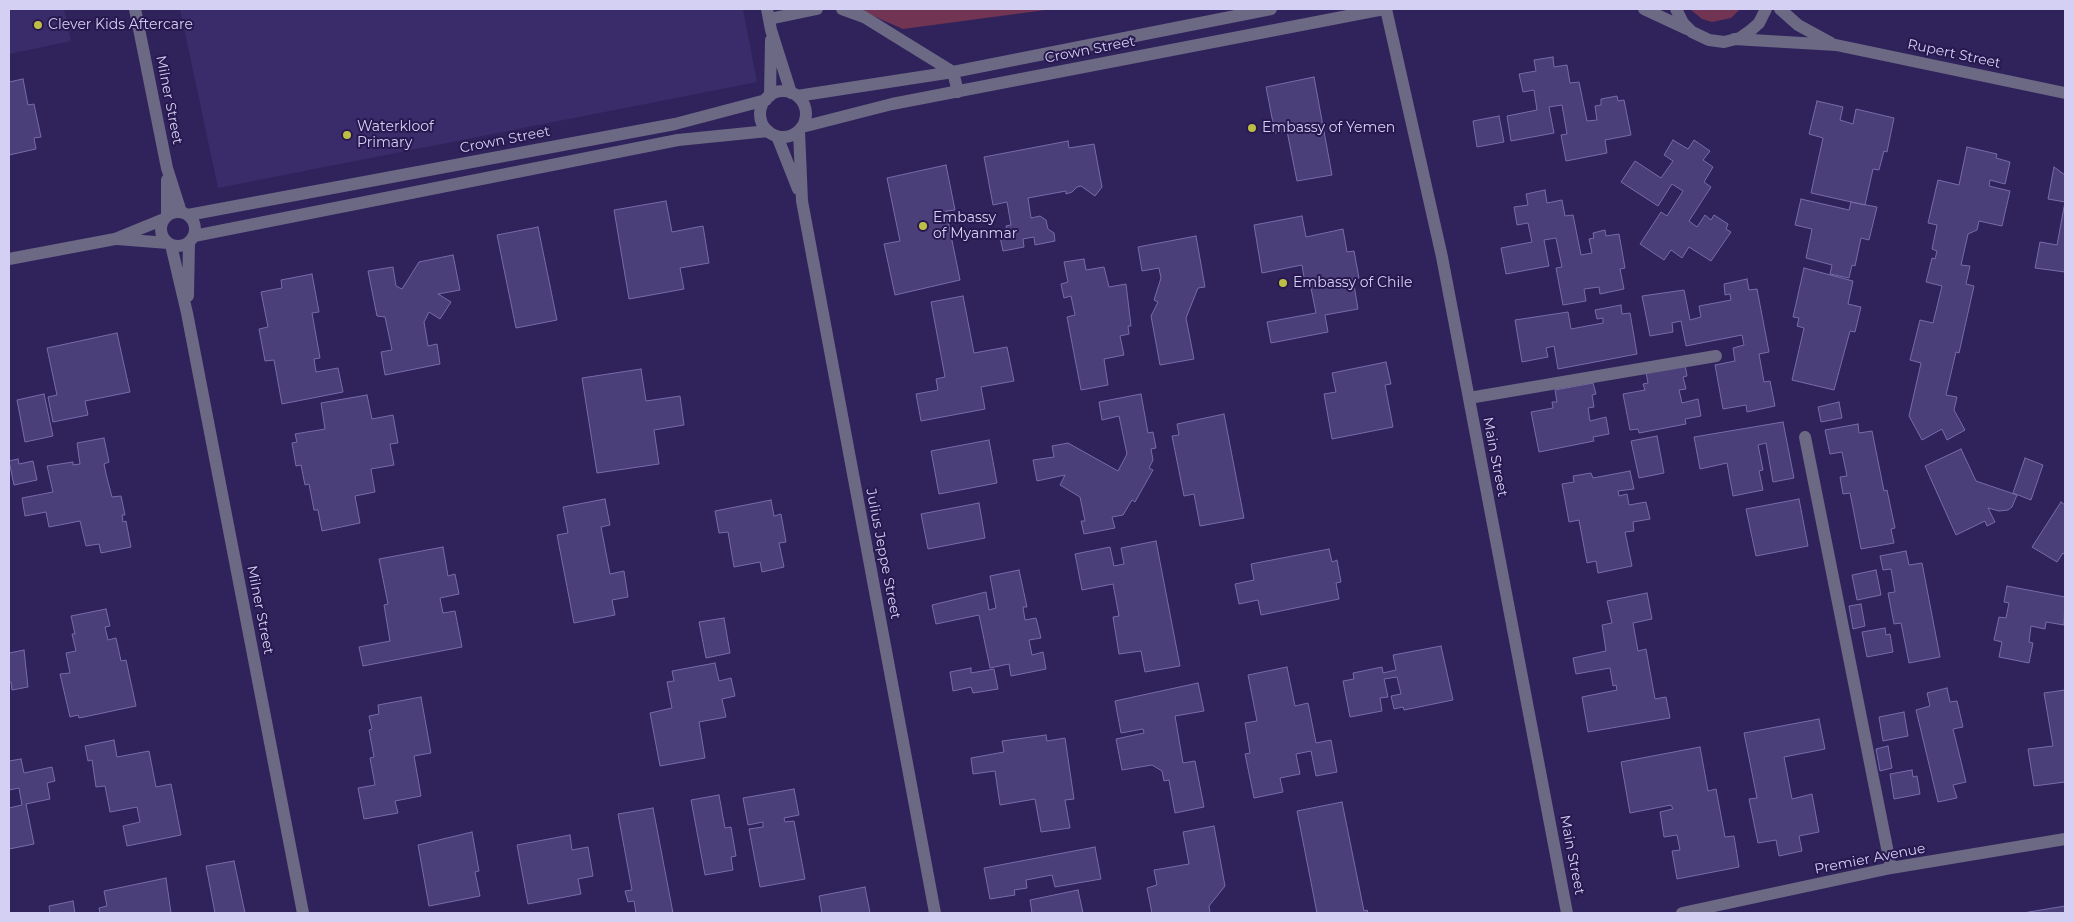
<!DOCTYPE html>
<style>
body{margin:0}
#map{position:relative;width:2074px;height:922px;overflow:hidden;background:#30235b;font-family:Montserrat,sans-serif}
canvas{display:block}
.frame{position:absolute;inset:0;border:10px solid #d4d0f3;pointer-events:none}
</style>
<div id="map">
<canvas width="2074" height="922"></canvas>
<div class="frame"></div>
</div>
<script>
const c = document.querySelector('canvas').getContext('2d');
c.lineJoin = 'round';
function fillPath(path, color) {
  c.fillStyle = color;
  c.fill(path, 'evenodd');
}
function poly(rows) {
  const path = new Path2D();
  for (const r of rows) {
    if (r.length === 3) {
      path.moveTo(r[0] + r[2], r[1]);
      path.arc(r[0], r[1], r[2], 0, 2 * Math.PI);
      continue;
    }
    path.moveTo(r[0], r[1]);
    for (let i = 2; i < r.length; i += 2) path.lineTo(r[i], r[i + 1]);
  }
  return path;
}
function trace(path, color, width, dash) {
  c.strokeStyle = color;
  c.lineWidth = width;
  c.lineCap = dash ? 'butt' : 'round';
  c.setLineDash(dash || []);
  c.stroke(path);
}
function write(font, color, halo, rows, align = 'center') {
  c.font = font + ' Montserrat,sans-serif';
  c.lineWidth = 4;
  c.setLineDash([]);
  c.textBaseline = 'middle';
  c.strokeStyle = halo;
  c.fillStyle = color;
  for (const [text, x, y, turn = 0] of rows) {
    c.save();
    c.translate(x, y);
    c.rotate((+turn || 0) * Math.PI / 180);
    c.textAlign = isNaN(turn) ? turn : align;
    if (halo) c.strokeText(text, 0, 0);
    c.fillText(text, 0, 0);
    c.restore();
  }
}
const built = poly([
 [9,9,64,9,71,41,9,54],
 [180,9,743,9,757,82,218,188]
]);
const green = poly([
 [857,9,1053,9,903,29],
 [1690,9,1740,9,1731,18,1712,22,1702,19]
]);
const building = poly([
 [1553,57,1554,67,1567,65,1570,83,1579,82,1587,121,1597,120,1595,106,1601,105,1601,99,1617,96,1618,101,1624,100,1631,135,1605,140,1607,153,1566,161,1561,135,1567,134,1562,105,1549,107,1554,133,1511,141,1507,116,1537,110,1534,90,1523,92,1519,74,1536,71,1534,60,1553,57],
 [1314,77,1332,175,1297,181,1287,131,1275,133,1266,87,1314,77],
 [23,79,28,105,34,104,41,137,34,138,36,149,9,155,9,82,23,79],
 [1817,101,1843,107,1840,120,1853,124,1856,109,1894,118,1887,152,1884,151,1879,170,1873,169,1865,205,1811,193,1823,138,1809,134,1817,101],
 [1499,116,1504,142,1477,147,1473,121,1499,116],
 [1673,140,1688,149,1694,140,1710,151,1703,160,1713,167,1704,182,1711,187,1689,221,1697,227,1705,215,1711,220,1714,215,1728,224,1726,229,1731,232,1711,261,1689,247,1682,258,1671,250,1664,260,1640,244,1661,212,1667,216,1683,191,1672,184,1658,206,1621,182,1635,161,1661,178,1673,161,1664,155,1673,140],
 [1068,141,1069,148,1094,144,1102,187,1095,196,1081,186,1077,187,1072,192,1066,194,1066,191,1028,198,1031,218,1040,216,1046,220,1048,229,1054,233,1055,241,1035,245,1034,237,1023,239,1024,247,1003,251,1000,237,1008,235,1006,226,1011,225,1007,202,993,205,984,157,1068,141],
 [1967,147,1997,154,1996,158,2010,162,2005,184,1990,180,1989,186,2010,191,2002,226,1979,221,1977,230,1968,234,1961,265,1970,266,1966,284,1974,286,1959,353,1956,352,1946,395,1957,397,1954,410,1965,430,1947,440,1942,429,1922,440,1909,416,1921,363,1910,360,1920,320,1933,323,1942,286,1926,282,1932,258,1935,259,1937,251,1932,249,1937,225,1928,223,1938,180,1959,185,1967,147],
 [946,165,955,210,946,211,960,280,895,295,884,244,900,241,887,178,946,165],
 [2054,167,2065,175,2065,202,2048,199,2054,167],
 [1545,190,1547,203,1562,200,1565,216,1573,215,1581,255,1592,253,1589,239,1594,238,1593,233,1605,230,1606,236,1619,234,1625,268,1620,269,1624,289,1600,294,1599,287,1584,289,1586,301,1563,305,1556,268,1562,267,1556,238,1544,240,1549,266,1506,274,1501,248,1532,242,1528,223,1517,225,1514,207,1528,205,1526,194,1545,190],
 [1801,199,1849,210,1851,202,1877,207,1869,240,1861,238,1855,266,1852,265,1849,278,1830,274,1832,265,1806,258,1812,229,1795,225,1801,199],
 [666,201,672,232,703,226,709,263,680,268,684,289,629,299,614,210,666,201],
 [2065,202,2065,272,2035,268,2040,242,2057,245,2065,202],
 [1302,216,1306,237,1343,229,1347,252,1354,251,1359,278,1353,279,1358,309,1325,315,1328,332,1271,343,1267,322,1316,313,1310,283,1305,284,1302,265,1262,273,1254,225,1302,216],
 [538,227,557,320,516,328,497,235,538,227],
 [1196,236,1205,287,1198,288,1186,318,1194,359,1160,365,1151,316,1158,302,1154,300,1161,278,1159,268,1142,271,1138,247,1196,236],
 [453,255,460,290,438,294,451,302,440,319,429,312,424,322,428,346,437,344,440,364,385,375,381,352,392,350,385,317,377,316,368,271,393,267,396,286,402,289,419,262,453,255],
 [1084,259,1086,270,1104,267,1109,287,1126,284,1131,326,1128,326,1129,334,1120,336,1124,355,1104,359,1108,385,1081,390,1067,317,1075,315,1071,296,1064,298,1061,284,1068,282,1064,262,1084,259],
 [1804,268,1853,281,1848,304,1861,307,1855,332,1850,331,1834,390,1792,380,1804,328,1797,326,1799,318,1793,317,1804,268],
 [312,274,319,312,312,313,320,358,314,359,316,372,338,368,343,392,282,404,274,360,265,361,259,329,268,327,261,292,282,288,281,280,312,274],
 [1747,279,1749,290,1757,289,1769,352,1759,354,1764,382,1770,381,1775,406,1747,412,1746,405,1723,409,1715,365,1735,361,1733,348,1744,345,1742,335,1686,346,1681,321,1672,323,1673,332,1650,336,1642,296,1684,290,1690,320,1701,317,1699,306,1731,300,1730,294,1725,295,1724,284,1747,279],
 [963,296,974,353,1007,347,1014,381,981,387,985,409,921,421,916,394,938,390,936,379,945,377,931,302,963,296],
 [1621,305,1622,314,1630,313,1637,354,1558,369,1554,346,1546,348,1548,357,1522,362,1515,320,1568,312,1571,329,1603,323,1603,318,1597,319,1595,310,1621,305],
 [117,333,130,392,85,401,88,415,53,422,48,397,57,395,47,348,117,333],
 [1386,362,1391,384,1385,385,1393,427,1332,439,1324,394,1336,392,1332,373,1386,362],
 [1685,365,1687,376,1683,377,1686,389,1679,390,1682,403,1698,399,1701,416,1685,419,1686,424,1639,433,1638,429,1630,430,1623,394,1645,390,1643,384,1648,383,1646,372,1685,365],
 [641,369,646,401,680,396,684,425,654,430,659,464,597,473,582,378,641,369],
 [1593,383,1596,394,1592,395,1594,407,1588,408,1590,421,1606,417,1609,434,1593,437,1594,441,1539,452,1531,412,1553,408,1552,402,1557,402,1555,390,1593,383],
 [44,394,53,436,25,442,17,400,44,394],
 [1141,394,1148,433,1153,432,1156,448,1151,449,1153,460,1149,468,1153,470,1135,502,1132,500,1123,515,1112,517,1115,528,1084,534,1081,521,1085,521,1080,497,1060,485,1065,475,1037,481,1033,460,1054,457,1052,446,1068,443,1118,471,1127,454,1119,416,1102,420,1099,402,1141,394],
 [367,395,372,419,393,415,398,443,390,444,394,465,371,469,375,492,355,496,360,523,322,531,318,510,314,510,309,484,305,485,301,465,296,466,292,443,297,442,295,434,325,429,321,403,367,395],
 [1839,402,1842,418,1821,422,1818,407,1839,402],
 [1224,414,1244,518,1200,526,1194,494,1184,496,1172,436,1179,435,1177,424,1224,414],
 [1783,422,1794,478,1773,482,1766,443,1758,445,1763,470,1759,471,1763,490,1733,496,1727,463,1700,469,1694,437,1783,422],
 [1858,424,1859,433,1872,431,1884,491,1887,490,1895,528,1891,529,1894,543,1861,549,1850,493,1843,494,1840,477,1847,476,1842,452,1830,454,1825,430,1858,424],
 [1657,436,1664,473,1639,478,1631,441,1657,436],
 [104,438,109,462,104,464,106,474,112,497,121,496,125,515,122,515,123,522,126,521,131,547,101,553,99,544,86,546,80,521,49,527,46,512,25,516,22,498,53,492,47,466,73,462,73,465,80,464,77,443,104,438],
 [989,440,997,483,939,494,931,451,989,440],
 [1961,449,1976,481,2017,495,2012,507,2008,510,1999,511,1988,508,1995,522,1987,526,1985,521,1956,535,1925,466,1961,449],
 [2025,458,2043,465,2031,500,2013,493,2025,458],
 [18,459,19,464,33,461,37,480,14,485,9,461,18,459],
 [1630,471,1634,489,1618,491,1619,496,1627,494,1629,505,1646,502,1650,519,1633,522,1634,531,1625,532,1632,566,1598,573,1596,561,1587,563,1579,520,1569,522,1562,484,1574,482,1573,476,1591,473,1593,478,1630,471],
 [605,499,610,525,601,527,610,574,624,571,628,597,612,600,615,615,574,623,557,535,568,533,563,507,605,499],
 [1799,499,1808,546,1756,556,1746,509,1799,499],
 [771,500,774,516,781,514,786,542,779,543,784,567,762,572,760,562,734,567,728,532,719,533,715,511,771,500],
 [2061,502,2065,505,2065,555,2063,553,2057,562,2032,547,2061,502],
 [979,503,985,538,928,549,921,514,979,503],
 [1156,541,1180,666,1145,672,1141,651,1119,654,1113,617,1119,616,1113,584,1082,590,1075,554,1110,547,1114,566,1124,564,1121,548,1156,541],
 [443,547,448,576,455,574,459,594,440,598,443,613,455,611,462,647,363,666,359,647,390,641,384,605,388,604,379,559,443,547],
 [1329,549,1332,562,1337,560,1341,582,1336,583,1339,599,1261,615,1258,600,1239,604,1235,584,1254,580,1251,564,1329,549],
 [1906,551,1909,565,1922,563,1940,657,1909,663,1901,623,1894,624,1888,593,1895,592,1891,569,1883,570,1880,556,1906,551],
 [1019,570,1027,607,1023,607,1025,620,1036,618,1041,638,1029,640,1032,655,1043,652,1046,669,1011,676,1009,664,990,668,979,615,936,624,932,605,986,592,989,610,996,608,990,576,1019,570],
 [1876,570,1881,595,1857,600,1852,575,1876,570],
 [2007,586,2065,597,2064,625,2046,622,2045,629,2031,626,2029,642,2033,643,2029,663,1999,657,2002,642,1994,640,1999,617,2006,618,2009,603,2004,602,2007,586],
 [1647,593,1652,619,1633,623,1638,651,1646,649,1655,699,1666,697,1670,718,1588,732,1582,697,1617,690,1616,685,1613,686,1610,668,1576,674,1573,658,1606,651,1602,625,1612,623,1607,601,1647,593],
 [1861,604,1865,626,1853,629,1849,606,1861,604],
 [106,609,110,626,105,627,108,640,116,638,121,661,126,660,136,706,79,718,78,715,70,717,60,674,70,673,66,653,76,651,72,634,75,634,71,616,106,609],
 [724,618,730,653,706,658,699,622,724,618],
 [1885,628,1886,635,1890,634,1893,652,1867,657,1862,632,1885,628],
 [1441,646,1453,700,1404,710,1403,707,1394,709,1391,696,1401,694,1397,677,1384,679,1388,697,1380,698,1382,711,1350,717,1343,681,1354,679,1353,673,1382,667,1383,673,1396,670,1393,655,1441,646],
 [24,650,28,687,12,690,11,682,9,682,9,653,24,650],
 [715,663,719,681,731,678,735,696,722,699,726,717,699,722,705,758,660,766,650,713,672,708,667,682,674,681,672,671,715,663],
 [1287,667,1295,706,1308,703,1316,743,1331,740,1337,772,1316,776,1311,751,1296,754,1300,774,1280,778,1283,792,1254,798,1245,754,1250,753,1245,723,1257,721,1248,675,1287,667],
 [971,668,971,673,994,669,998,689,973,693,971,687,953,691,950,672,971,668],
 [1198,683,1204,711,1175,716,1183,763,1195,761,1204,807,1175,813,1169,780,1164,781,1162,771,1152,765,1122,770,1116,739,1144,733,1143,729,1121,733,1115,701,1198,683],
 [1947,688,1950,702,1957,701,1963,727,1953,729,1966,782,1953,785,1957,798,1938,802,1916,710,1930,706,1927,693,1947,688],
 [2065,690,2065,782,2034,786,2028,749,2053,746,2044,693,2065,690],
 [421,697,431,753,414,756,421,796,395,801,398,813,364,819,358,788,375,785,370,758,374,757,369,730,372,729,369,716,379,714,378,705,421,697],
 [1904,712,1908,736,1883,741,1879,717,1904,712],
 [1819,719,1825,749,1784,757,1792,799,1812,794,1819,832,1799,836,1802,851,1779,856,1776,840,1758,843,1749,799,1757,798,1744,733,1819,719],
 [1046,735,1047,741,1065,738,1074,799,1065,800,1070,828,1041,832,1035,799,1000,805,995,771,973,774,971,758,1004,752,1002,741,1046,735],
 [114,740,117,757,149,751,156,787,171,784,181,835,127,846,123,826,140,822,137,807,110,812,105,786,96,787,92,760,88,761,85,746,114,740],
 [1888,746,1892,768,1880,771,1876,749,1888,746],
 [1700,747,1708,791,1716,789,1725,837,1734,836,1739,867,1677,879,1672,851,1680,850,1677,835,1664,837,1660,812,1673,809,1671,805,1630,813,1621,762,1700,747],
 [21,759,24,773,52,767,55,781,47,783,50,799,26,804,34,844,9,849,9,808,22,805,19,788,9,790,9,761,21,759],
 [1912,770,1913,777,1917,776,1920,794,1894,799,1890,774,1912,770],
 [794,789,799,815,784,818,785,822,794,821,805,879,760,887,749,829,763,827,763,822,748,825,743,798,794,789],
 [719,795,725,828,731,827,736,856,731,857,733,870,705,875,691,800,719,795],
 [1342,802,1364,911,1367,910,1368,913,1317,913,1297,811,1342,802],
 [653,808,673,913,636,913,634,901,628,902,625,891,632,890,618,814,653,808],
 [1214,826,1225,886,1209,906,1210,913,1152,913,1147,888,1157,885,1154,870,1189,864,1183,832,1214,826],
 [472,832,479,871,475,872,480,896,429,906,418,845,472,832],
 [570,835,572,850,588,847,593,876,578,879,581,894,528,904,517,845,570,835],
 [1095,847,1101,879,1055,887,1052,875,1026,880,1027,888,1014,890,1015,895,990,899,984,868,1095,847],
 [234,861,245,913,215,913,206,866,234,861],
 [166,878,171,913,100,913,99,908,107,906,104,891,166,878],
 [865,887,870,913,822,913,819,896,865,887],
 [1078,890,1083,913,1032,913,1030,900,1078,890],
 [73,901,75,913,50,913,49,906,73,901],
 [2065,906,2065,913,2023,913,2065,906]
]);
const minor = poly([
 [135,9,167,168,181,212],
 [767,9,771,30,791,93],
 [842,9,864,17,953,72,958,92],
 [1386,9,1442,257,1567,913],
 [1644,9,1687,29],
 [1676,9,1683,23,1692,32,1709,40,1724,42,1740,38,1750,31,1759,23,1766,9],
 [1780,9,1798,25,1831,43],
 [769,19,817,9],
 [1734,39,1836,45,2065,93],
 [783,114,23],
 [770,96,771,40],
 [797,96,953,72,1271,9],
 [802,127,892,104,1384,9],
 [799,131,802,201,935,913],
 [777,136,798,189],
 [178,229,17],
 [188,215,675,124,766,100],
 [167,216,167,180],
 [194,236,678,140,768,131],
 [117,239,168,243],
 [171,245,187,313,303,913],
 [9,259,115,239,164,219],
 [188,296,189,242],
 [1469,398,1716,356],
 [1805,437,1891,868],
 [1682,913,1891,868,2065,839]
]);
const markers = [
 [38,25,5,"#bcbf43"],
 [1252,128,5,"#bcbf43"],
 [347,135,5,"#bcbf43"],
 [923,226,5,"#bcbf43"],
 [1283,283,5,"#bcbf43"]
];
const poiNames = [
 ["Clever Kids Aftercare",48,25],
 ["Waterkloof",357,127],
 ["Primary",357,143],
 ["Embassy of Yemen",1262,128],
 ["Embassy",933,218],
 ["of Myanmar",933,234],
 ["Embassy of Chile",1293,283]
];
const streetNames = [
 ["Crown Street",1090,50,-11],
 ["Rupert Street",1954,54,12],
 ["Milner Street",169,100,79],
 ["Crown Street",505,140,-11],
 ["Main Street",1495,457,79],
 ["Julius Jeppe Street",883,554,79],
 ["Milner Street",260,610,79],
 ["Main Street",1572,855,79],
 ["Premier Avenue",1870,859,-11]
];
fillPath(built, '#3a2b6b');
fillPath(green, '#713452');
fillPath(building, '#4b3f7a');
trace(building, '#766cab', 1);
trace(minor, '#6c6985', 12);
for (const [x, y, r, color] of markers) {
  const dot = new Path2D();
  dot.arc(x, y, r, 0, 2 * Math.PI);
  c.fillStyle = color;
  c.fill(dot);
  trace(dot, '#27184f', 2);
}
write('14px', '#d4d0f3', '#27184f', poiNames, 'left');
write('14px', '#d4d0f3', '#27184f', streetNames);
</script>
